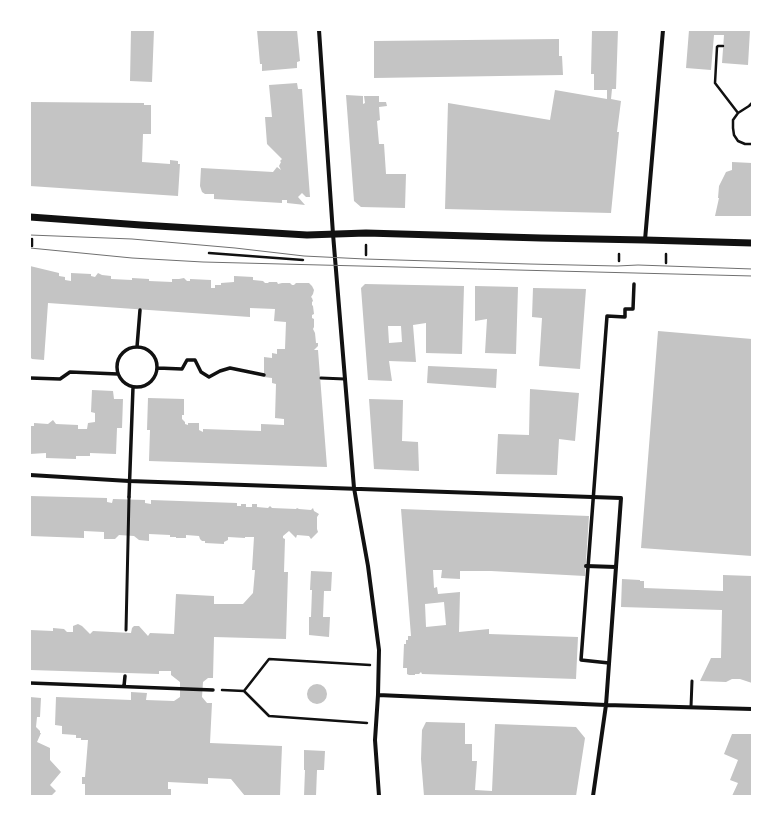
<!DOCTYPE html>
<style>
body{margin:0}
#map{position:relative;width:782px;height:826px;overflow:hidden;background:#fff;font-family:"Asap Condensed",sans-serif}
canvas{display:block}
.frame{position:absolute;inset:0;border:31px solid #fff;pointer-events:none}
</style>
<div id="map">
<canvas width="782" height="826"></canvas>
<div class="frame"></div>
</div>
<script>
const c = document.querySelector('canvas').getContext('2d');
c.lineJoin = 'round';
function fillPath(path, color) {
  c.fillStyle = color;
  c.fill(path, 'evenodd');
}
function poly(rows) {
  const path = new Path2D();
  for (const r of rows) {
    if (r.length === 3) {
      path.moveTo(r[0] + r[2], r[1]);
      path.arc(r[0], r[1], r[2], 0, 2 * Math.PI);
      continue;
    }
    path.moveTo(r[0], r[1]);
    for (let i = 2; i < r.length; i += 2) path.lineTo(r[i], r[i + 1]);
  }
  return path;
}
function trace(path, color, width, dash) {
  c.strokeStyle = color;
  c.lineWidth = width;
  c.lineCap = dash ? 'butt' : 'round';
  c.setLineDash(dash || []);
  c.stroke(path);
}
const building = poly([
 [131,30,154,30,152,82,130,81],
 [257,30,297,30,300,61,297,62,297,68,262,71,262,64,260,64],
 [592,30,618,30,616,89,612,89,611,99,621,101,617,132,619,132,611,213,445,209,448,103,550,120,555,90,607,99,607,90,594,90,594,74,591,74],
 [689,30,750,30,748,65,722,63,724,35,714,35,711,70,686,68],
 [559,39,559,56,562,56,563,75,374,78,374,41],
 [297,83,298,89,302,89,310,197,306,197,302,193,298,197,305,205,287,203,287,200,282,200,282,203,214,199,214,194,205,194,202,192,200,186,201,168,273,172,277,167,281,170,279,166,281,162,280,161,282,159,267,144,265,117,272,117,269,85],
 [346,95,363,96,363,104,365,103,364,96,379,96,379,102,386,102,387,106,379,107,380,120,377,121,379,144,384,144,386,174,406,174,405,208,361,207,354,201],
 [30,102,144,103,144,105,151,105,151,134,143,134,142,162,170,164,170,160,178,161,178,164,180,164,178,196,30,186],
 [732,162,752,163,752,216,715,216,719,198,718,198,719,186,726,172,732,170],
 [30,266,59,273,59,276,65,277,65,280,71,281,71,273,91,274,91,276,95,277,98,273,102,275,111,276,111,279,132,280,132,278,149,279,149,281,172,282,172,279,179,279,184,278,187,281,190,281,190,279,211,280,211,288,215,288,215,285,221,285,221,283,234,282,234,276,253,277,253,280,263,281,265,283,268,283,269,282,277,282,278,284,282,283,290,283,292,285,294,285,296,283,309,283,312,286,314,290,313,294,311,297,312,298,313,301,312,302,312,305,313,306,314,314,312,315,312,318,314,319,314,327,313,329,315,333,316,343,318,343,318,346,314,350,318,350,327,467,149,461,150,430,147,430,148,398,184,399,184,415,182,415,182,419,185,422,185,424,188,425,188,423,199,423,199,430,203,432,203,429,261,431,261,424,284,425,284,419,275,418,276,384,272,383,272,378,264,377,264,357,272,358,272,353,277,354,277,349,285,349,286,322,274,321,275,309,250,308,250,317,48,303,44,360,32,359,30,357],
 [365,284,464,286,462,354,426,353,426,323,413,325,416,362,389,361,392,381,368,380,361,288],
 [388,326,401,326,402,342,389,343],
 [475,286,518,287,516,354,485,353,487,319,475,321],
 [533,288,586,289,580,369,539,366,542,318,532,317],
 [658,331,752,339,752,556,641,548],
 [428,366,497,369,496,388,427,383],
 [530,389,579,393,575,441,559,439,557,475,496,474,498,434,529,435],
 [92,390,113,391,114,399,123,399,122,428,117,428,116,454,90,453,90,456,76,456,76,459,46,458,46,453,30,454,30,426,34,426,34,423,48,424,53,420,56,424,78,425,78,429,87,429,88,423,95,422,95,413,91,412],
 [369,399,403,400,402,441,418,442,419,471,374,469],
 [30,496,107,498,107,502,112,503,113,499,145,500,145,503,151,504,151,500,237,503,237,506,241,506,241,504,246,504,246,507,252,507,252,504,257,504,257,507,268,508,270,506,272,508,296,509,297,508,299,509,311,510,313,508,314,511,319,514,317,517,317,529,318,532,311,539,309,536,297,535,296,538,289,531,283,536,283,538,285,539,284,572,288,572,286,639,214,637,213,678,208,678,203,682,202,697,207,703,212,703,210,743,282,746,280,796,245,796,231,779,208,778,208,784,168,782,168,789,171,789,171,796,85,796,85,784,82,784,82,777,85,777,88,740,81,740,81,738,76,738,76,735,62,734,62,726,55,725,56,697,131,700,131,692,147,693,146,700,174,701,180,697,180,682,171,675,171,671,159,671,159,674,30,670,30,630,53,631,53,628,64,629,67,632,73,632,73,626,78,624,82,626,90,634,93,631,131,633,132,628,134,626,139,626,148,636,150,633,174,634,176,594,214,596,214,604,243,604,253,593,255,570,252,570,254,537,245,537,245,538,228,537,228,540,224,542,224,544,205,543,205,541,202,541,200,539,199,536,186,535,186,538,176,538,176,537,170,537,170,535,149,534,149,541,139,540,134,536,119,535,115,539,104,539,104,532,84,531,84,538,30,536],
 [401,509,589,516,585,576,491,571,460,571,460,579,441,578,442,570,433,570,434,588,437,587,438,594,460,592,459,632,489,629,489,634,578,637,576,679,422,674,421,672,419,674,415,674,415,675,409,675,407,674,407,668,403,668,404,644,406,644,406,640,408,640,408,636,411,636],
 [444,602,446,625,426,627,425,604],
 [311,571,332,572,331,591,324,591,323,617,330,617,329,637,309,635,309,617,311,617,312,590,310,590],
 [723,575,752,576,752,683,740,679,732,679,726,682,700,681,711,658,721,658,722,610,621,607,622,579,640,580,640,581,644,581,644,588,723,591],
 [317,694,10],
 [30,697,41,698,40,717,37,717,36,727,40,731,40,733,41,733,37,742,50,748,50,760,61,772,50,785,56,791,51,796,30,796],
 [426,722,465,723,465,744,472,744,472,761,477,761,475,790,492,791,495,724,576,727,585,738,576,796,424,796,421,759,422,730],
 [732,734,752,734,752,796,732,796,738,783,730,780,738,760,724,754],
 [304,750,325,751,324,770,317,770,316,796,304,796,305,770,304,770]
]);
const path = poly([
 [723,46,718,46,717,47,715,83,738,113],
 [752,103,749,106,738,113,733,120,733,128,734,135,738,141,745,144,752,144],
 [32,246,32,239],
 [209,253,303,260],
 [619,254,619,261],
 [366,255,366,245],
 [666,263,666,254],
 [222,690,244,691,269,659,370,665],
 [244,691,269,716,367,723]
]);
const service = poly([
 [321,378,345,379],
 [126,630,129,497],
 [691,707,692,681]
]);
const pedestrian = poly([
 [137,367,20],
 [137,347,140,310],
 [158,368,182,369,187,360,195,360,201,372,209,377,220,371,230,368,264,375],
 [30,378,60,379,70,372,118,374],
 [129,497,133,387],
 [609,663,581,660,607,316,625,317,625,309,633,309,634,284],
 [30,683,213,690],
 [124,686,125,676]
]);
const minor = poly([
 [319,30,333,234,354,488,368,566,379,650,378,695,375,740,379,796],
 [645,240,663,30],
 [30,475,129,481,621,498,606,705,593,796],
 [586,566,616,567],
 [378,695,606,705,752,709]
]);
const tertiary = poly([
 [30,217,141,225,307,235,366,233,541,238,645,240,752,243]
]);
const tram = poly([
 [30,235,132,239,235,248,304,256,365,259,529,264,617,266,638,265,752,269],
 [30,248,132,258,203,262,752,276]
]);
fillPath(building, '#c4c4c4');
trace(path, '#111', 2.5);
trace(service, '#111', 3);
trace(pedestrian, '#111', 3.5);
trace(minor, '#111', 4);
trace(tertiary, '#111', 7);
trace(tram, '#707070', 1);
</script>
